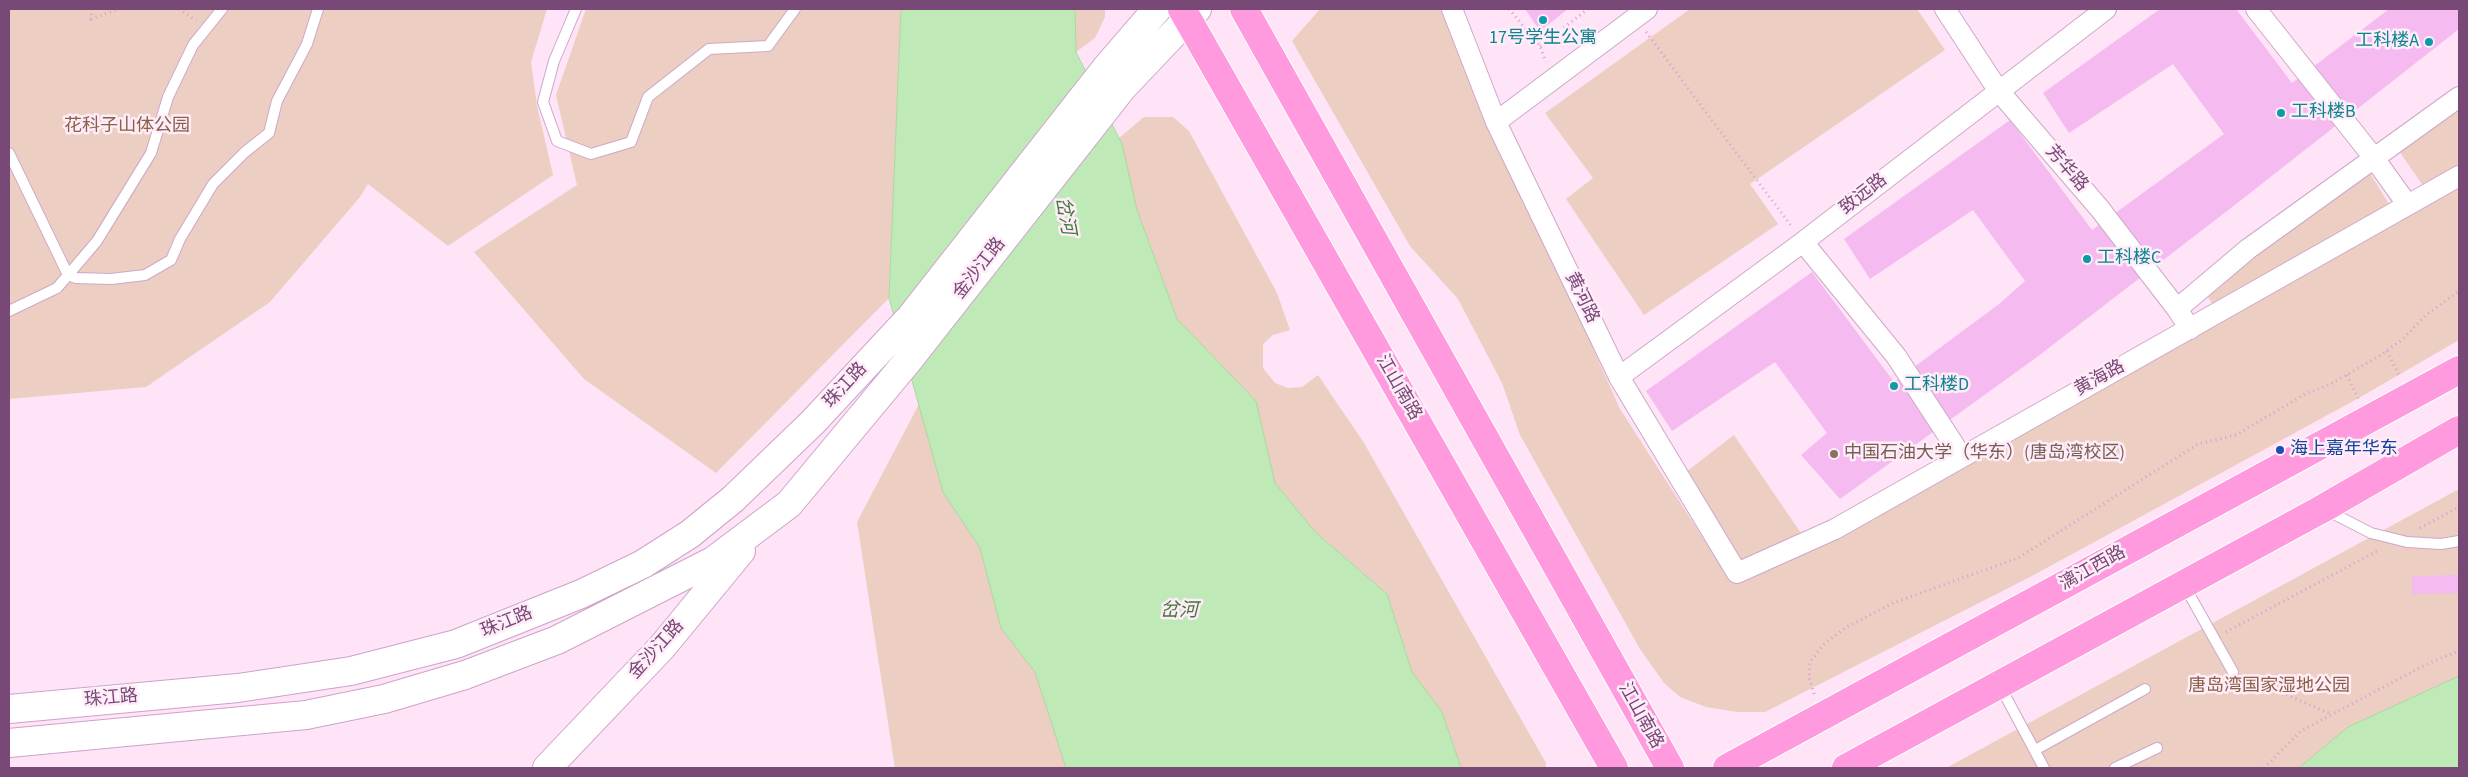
<!DOCTYPE html>
<meta charset="utf-8">
<style>
body{margin:0}
#map{position:relative;width:2468px;height:777px;overflow:hidden;background:#fee4f6;font-family:"Source Sans 3",sans-serif}
canvas{display:block}
.frame{position:absolute;inset:0;border:10px solid #784876;pointer-events:none}
</style>
<div id="map">
<canvas width="2468" height="777"></canvas>
<div class="frame"></div>
</div>
<script>
const c = document.querySelector('canvas').getContext('2d');
c.lineJoin = 'round';
function fillPath(path, color) {
  c.fillStyle = color;
  c.fill(path, 'evenodd');
}
function poly(rows) {
  const path = new Path2D();
  for (const r of rows) {
    path.moveTo(r[0], r[1]);
    for (let i = 2; i < r.length; i += 2) path.lineTo(r[i], r[i + 1]);
  }
  return path;
}
function trace(path, color, width, dash) {
  c.strokeStyle = color;
  c.lineWidth = width;
  c.lineCap = dash ? 'butt' : 'round';
  c.setLineDash(dash || []);
  c.stroke(path);
}
function write(font, color, halo, rows, align = 'center') {
  c.font = font + ' "Source Sans 3","Noto Sans SC",sans-serif';
  c.lineWidth = 5;
  c.setLineDash([]);
  c.textBaseline = 'middle';
  c.strokeStyle = halo;
  c.fillStyle = color;
  for (const [text, x, y, turn = 0] of rows) {
    c.save();
    c.translate(x, y);
    c.rotate((+turn || 0) * Math.PI / 180);
    c.textAlign = isNaN(turn) ? turn : align;
    if (halo) c.strokeText(text, 0, 0);
    c.fillText(text, 0, 0);
    c.restore();
  }
}
const green = poly([
 [9,9,547,9,531,62,537,106,553,175,448,246,368,184,360,197,270,302,146,387,9,399],
 [586,9,901,9,889,298,716,473,584,379,474,252,577,185,556,95],
 [1075,9,1105,9,1105,17,1095,38,1076,52],
 [1320,9,1442,9,1620,409,1728,577,1735,583,1751,579,2459,183,2459,340,2357,399,2030,577,1765,712,1737,712,1706,707,1680,697,1664,683,1640,649,1520,435,1502,383,1458,299,1410,246,1292,41],
 [1690,9,1917,9,1945,50,1750,184,1778,224,1644,315,1566,199,1593,178,1545,113],
 [2459,108,2459,168,2424,187,2399,151],
 [1144,117,1173,117,1189,131,1277,293,1290,330,1273,335,1263,344,1263,368,1275,383,1288,388,1302,387,1318,375,1364,443,1546,763,1546,768,1461,768,1442,712,1412,673,1387,594,1315,532,1275,483,1256,401,1177,319,1137,210,1119,138],
 [2370,173,2390,206,2213,305,2203,289],
 [919,404,943,492,980,548,1001,628,1035,672,1066,768,895,768,857,522],
 [1734,435,1803,536,1739,566,1686,472],
 [2459,489,2459,676,2348,727,2299,768,1946,768]
]);
const water = poly([
 [901,9,1075,9,1076,52,1122,144,1137,210,1177,319,1256,401,1275,483,1315,532,1387,594,1412,672,1442,712,1461,768,1066,768,1035,672,1001,628,980,548,943,492,889,298,901,9],
 [2459,676,2459,768,2299,768,2348,727,2459,676]
]);
const building = poly([
 [1525,9,1568,9,1540,31],
 [2160,9,2236,9,2292,83,2389,9,2459,9,2459,29,2231,208,2033,360,1840,499,1801,455,1827,433,1775,362,1672,431,1646,391,1812,272,1894,382,1999,304,2025,281,1973,210,1870,279,1844,239,2010,120,2092,230,2224,134,2173,64,2069,133,2043,93],
 [2459,575,2459,593,2412,594,2412,576]
]);
const path = poly([
 [92,9,91,19,119,9],
 [179,9,196,20],
 [1509,9,1540,46,1546,62],
 [1646,32,1792,227],
 [1540,46,1588,9],
 [2387,351,2400,377],
 [2347,375,2359,400],
 [2420,528,2459,507],
 [2226,632,2379,550],
 [2245,677,2331,714],
 [1814,694,1809,677,1810,662,1823,645,1845,628,1893,603,2018,558,2198,444,2236,435,2305,394,2329,385,2381,355,2403,339,2426,315,2459,291],
 [2264,768,2301,731,2425,665,2459,651]
]);
const lane = poly([
 [576,9,554,61,543,102,557,141,591,154,631,142,648,97,709,49,768,46,795,9],
 [9,153,68,275,76,278,111,279,145,275,171,260,180,239,213,184,245,152,269,133,277,101,307,44,318,9],
 [9,311,57,288,97,241,151,153,168,97,193,45,222,9],
 [2326,510,2371,533,2407,542,2441,544,2459,541],
 [2184,585,2233,672],
 [2000,686,2044,768],
 [2035,750,2145,689],
 [2115,768,2157,748]
]);
const street = poly([
 [1452,9,1496,122,1619,377,1737,573,1835,529,2459,176],
 [1945,9,1998,90,2100,209,2177,309,2190,329],
 [2256,9,2374,158,2407,204],
 [1496,122,1647,9],
 [1803,242,1896,356,1962,457],
 [2177,309,2248,249,2459,97],
 [1619,377,1803,242,2106,9]
]);
const secondary = poly([
 [896,336,1107,67,1157,9],
 [9,709,238,688,351,671,456,644,581,594,643,564,690,534,733,499,813,422,906,322],
 [9,743,306,715,384,699,465,675,557,640,713,561,789,504,907,362,1122,88,1197,9],
 [547,768,662,647,741,551]
]);
const primary = poly([
 [1182,9,1614,768],
 [1244,9,1670,768],
 [1727,768,2459,370],
 [1846,768,2322,509,2459,430]
]);
const markers = [
 [1543,20,5,"#0f9aa8"],
 [2429,42,5,"#0f9aa8"],
 [2281,113,5,"#0f9aa8"],
 [2087,259,5,"#0f9aa8"],
 [1894,386,5,"#0f9aa8"],
 [2280,450,5,"#1a4fb4"],
 [1834,454,5,"#8d6e63"]
];
const cultureNames = [
 ["17号学生公寓",1543,39,"center"],
 ["工科楼A",2419,42,"right"],
 ["工科楼B",2291,113],
 ["工科楼C",2097,259],
 ["工科楼D",1904,386]
];
const parkNames = [
 ["花科子山体公园",127,127],
 ["唐岛湾国家湿地公园",2269,687]
];
const streetNames = [
 ["芳华路",2066,169,49],
 ["致远路",1864,195,-38],
 ["金沙江路",980,269,-52],
 ["黄河路",1581,298,64],
 ["黄海路",2100,379,-29],
 ["珠江路",846,386,-47],
 ["江山南路",1398,388,60],
 ["漓江西路",2093,569,-29],
 ["珠江路",507,623,-22],
 ["金沙江路",657,650,-48],
 ["珠江路",111,699,-5],
 ["江山南路",1640,716,61]
];
const transitNames = [
 ["海上嘉年华东",2290,450]
];
const educationNames = [
 ["中国石油大学（华东）(唐岛湾校区)",1844,454]
];
const waterNames = [
 ["岔河",1064,216,80],
 ["岔河",1179,612]
];
fillPath(green, '#eccec2');
fillPath(water, '#bfe9b7');
trace(water, '#a6db9d', 1);
fillPath(building, '#f5baef');
trace(lane, '#cea7c9', 12);
trace(street, '#cea7c9', 22);
trace(secondary, '#cfa2c9', 30);
trace(primary, '#fff', 30);
trace(path, '#da9dd5', 3, [1, 4]);
trace(lane, '#fff', 10);
trace(street, '#fff', 20);
trace(secondary, '#fff', 28);
trace(primary, '#ff9ade', 28);
for (const [x, y, r, color] of markers) {
  const dot = new Path2D();
  dot.arc(x, y, r, 0, 2 * Math.PI);
  c.fillStyle = color;
  c.fill(dot);
  trace(dot, '#ffecf9', 2);
}
write('18px', '#0d838f', '#ffecf9', cultureNames, 'left');
write('18px', '#8b6044', '#ffecf9', parkNames);
write('18px', '#784876', '#ffecf9', streetNames);
write('18px', '#164399', '#ffecf9', transitNames, 'left');
write('18px', '#785e54', '#ffecf9', educationNames, 'left');
write('italic 19px', '#407738', '#ffecf9', waterNames);
</script>
